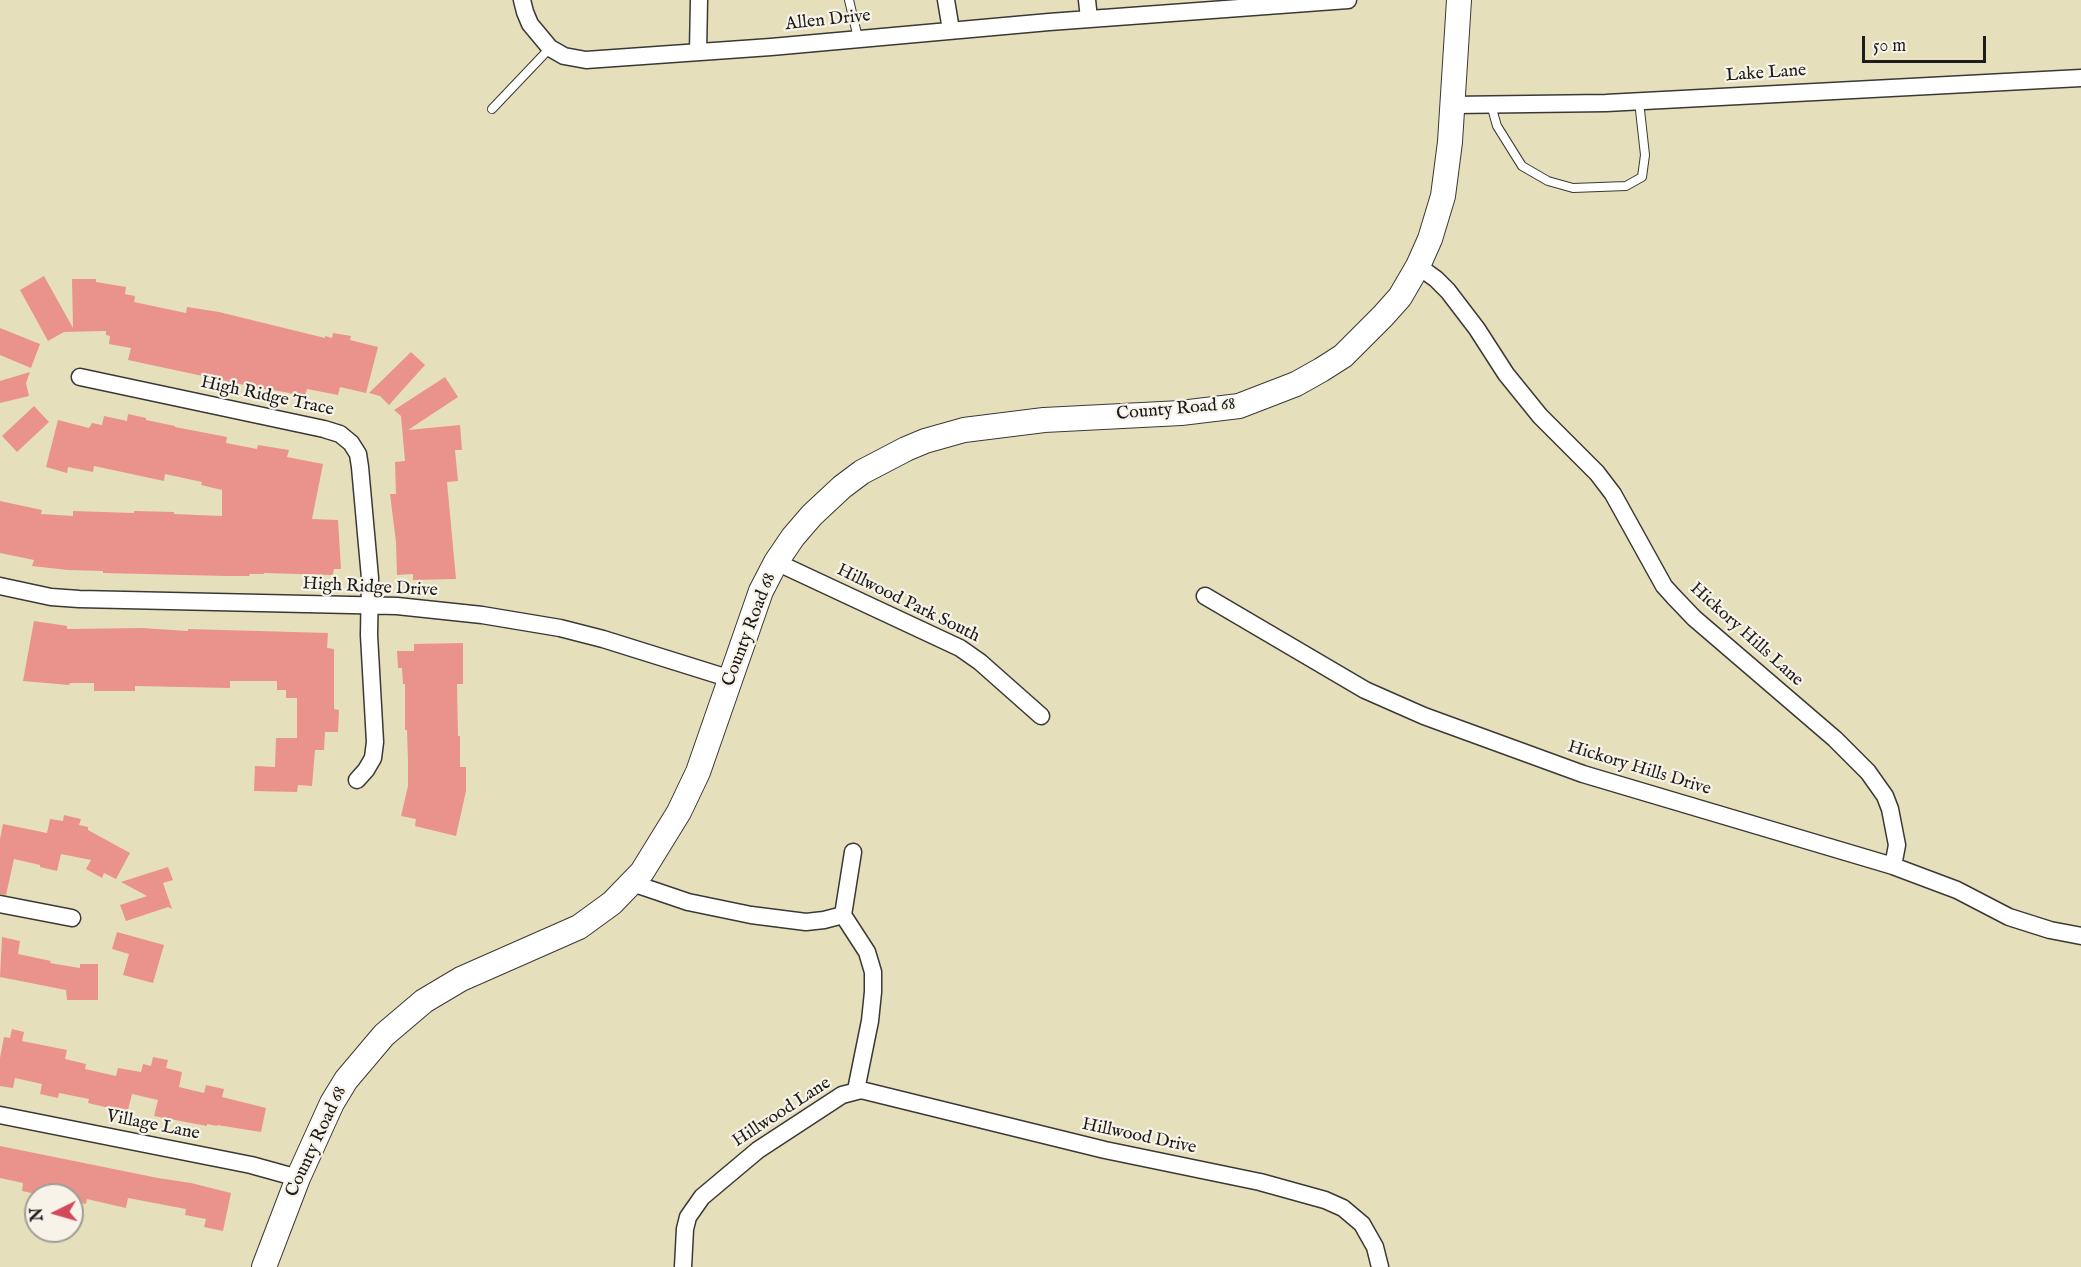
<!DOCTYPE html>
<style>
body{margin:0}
#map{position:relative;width:2081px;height:1267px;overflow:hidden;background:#e6dfbb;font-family:"IM FELL English",serif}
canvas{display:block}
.north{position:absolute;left:24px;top:1183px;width:60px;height:60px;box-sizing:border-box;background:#f7f3e8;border:2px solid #9f9d96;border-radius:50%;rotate:265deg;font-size:16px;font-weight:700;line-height:24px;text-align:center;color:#1c1c1c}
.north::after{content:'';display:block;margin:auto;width:21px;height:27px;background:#d1495b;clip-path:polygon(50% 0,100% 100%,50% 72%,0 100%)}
.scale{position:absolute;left:1862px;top:36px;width:124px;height:27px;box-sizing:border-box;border:3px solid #1c1c1c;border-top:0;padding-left:8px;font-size:18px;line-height:21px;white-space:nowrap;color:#1c1c1c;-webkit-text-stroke:4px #f7f3e8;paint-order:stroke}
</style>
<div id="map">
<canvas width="2081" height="1267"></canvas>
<div class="north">N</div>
<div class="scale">50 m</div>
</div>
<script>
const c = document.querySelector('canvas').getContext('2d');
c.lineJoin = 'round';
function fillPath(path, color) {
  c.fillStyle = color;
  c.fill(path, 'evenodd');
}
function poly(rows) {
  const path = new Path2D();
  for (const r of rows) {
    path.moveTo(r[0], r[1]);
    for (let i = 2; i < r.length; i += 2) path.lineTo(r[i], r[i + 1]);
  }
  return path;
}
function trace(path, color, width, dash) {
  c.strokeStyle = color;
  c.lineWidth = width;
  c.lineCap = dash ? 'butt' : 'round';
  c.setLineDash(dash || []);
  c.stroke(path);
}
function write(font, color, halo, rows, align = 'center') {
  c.font = font + ' "IM FELL English",serif';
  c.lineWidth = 4.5;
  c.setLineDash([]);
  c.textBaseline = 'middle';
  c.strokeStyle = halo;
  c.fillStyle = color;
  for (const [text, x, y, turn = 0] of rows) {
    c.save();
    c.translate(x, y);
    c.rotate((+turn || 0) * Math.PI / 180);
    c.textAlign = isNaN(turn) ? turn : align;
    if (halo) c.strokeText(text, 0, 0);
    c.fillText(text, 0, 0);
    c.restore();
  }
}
const building = poly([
 [44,276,73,328,72,279,96,279,96,282,126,287,125,294,135,296,134,302,186,313,187,307,219,312,325,338,325,336,332,338,333,333,351,336,350,340,378,347,366,393,340,387,338,395,307,389,305,396,268,389,268,390,128,360,131,348,109,344,110,336,106,335,106,331,64,332,48,341,20,290],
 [0,328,40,344,31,368,0,355],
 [411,352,425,365,389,405,380,396,369,393],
 [30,372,26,383,29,396,0,403,0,381],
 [445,377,458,397,408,430,460,425,462,450,455,450,458,481,447,482,456,579,413,580,413,574,397,575,396,542,390,494,396,494,395,462,405,461,401,416,394,410],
 [34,406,49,422,17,452,2,436],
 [128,414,146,418,146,420,175,426,175,427,227,437,226,443,257,449,258,445,289,450,287,457,323,464,312,519,338,520,341,569,334,569,333,574,331,575,264,573,264,574,250,574,249,576,226,576,103,573,103,571,68,570,32,566,34,560,0,553,0,501,42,510,41,514,73,516,73,511,134,513,134,511,174,512,174,514,222,516,222,490,201,485,202,482,165,474,164,481,94,466,93,472,68,467,67,473,46,467,58,420,89,428,92,423,102,425,104,416,127,421],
 [34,621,67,626,67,629,142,628,188,631,188,629,328,633,327,648,334,649,334,709,339,710,338,732,325,732,324,750,315,750,312,786,298,785,297,792,254,791,255,766,275,767,276,738,297,738,297,698,286,698,286,690,277,690,277,681,230,681,230,688,135,686,135,691,94,691,94,683,70,683,69,685,23,681],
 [463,643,463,684,457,684,458,736,460,736,460,767,466,767,466,791,456,836,415,826,416,819,401,816,408,786,408,761,407,730,405,730,405,684,403,684,402,668,398,668,397,651,414,651,414,644],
 [64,815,81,819,79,825,88,827,88,830,130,853,116,879,104,873,102,878,86,869,91,860,61,854,57,871,40,867,40,865,14,859,6,895,0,894,0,839,3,824,47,833,50,819,63,821],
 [168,867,173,880,163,883,172,909,168,907,126,921,120,905,147,896,121,882],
 [117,932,164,945,153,983,123,975,129,954,112,949],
 [2,937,20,941,18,954,51,961,50,963,80,968,80,964,98,964,98,1000,67,1000,66,990,0,977],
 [12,1029,24,1032,22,1041,67,1050,65,1059,86,1064,85,1069,116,1076,118,1068,141,1072,143,1064,151,1066,153,1057,168,1060,166,1068,182,1072,179,1087,204,1093,206,1085,224,1089,222,1097,266,1108,261,1132,217,1125,217,1126,207,1124,207,1126,154,1116,158,1100,132,1094,128,1110,119,1108,118,1110,88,1103,89,1099,59,1093,58,1098,40,1094,42,1084,15,1078,13,1088,0,1086,0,1058,4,1037,10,1038],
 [0,1146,158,1178,191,1183,231,1193,223,1231,204,1227,206,1219,185,1215,186,1209,128,1198,126,1208,87,1199,86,1204,72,1201,72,1195,68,1195,69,1192,42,1187,41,1195,22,1191,23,1183,0,1178]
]);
const lane = poly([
 [849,0,858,38],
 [1491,105,1497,126,1522,166,1548,181,1573,188,1626,186,1642,177,1645,155,1639,101],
 [492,109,550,48]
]);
const street = poly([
 [522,0,525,12,530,24,550,48,564,56,586,60,771,47,1049,22,1348,0],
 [946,0,951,30],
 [1087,0,1089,19],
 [698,52,699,0],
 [1453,105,1606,103,2081,78],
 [1418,266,1436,279,1448,291,1477,329,1506,374,1540,416,1597,473,1613,494,1664,586,1673,596,1694,618,1835,739,1868,772,1885,796,1890,809,1897,845,1893,866],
 [80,377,324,429,340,434,351,443,358,454,360,467,370,578,369,635,375,742,373,758,366,770,357,780],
 [776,562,960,648,980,662,1041,716],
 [0,586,51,597,79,599,397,606,482,615,560,628,603,639,731,679],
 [1205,596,1365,690,1424,716,1583,774,1893,866,1957,890,2009,917,2050,930,2081,936],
 [632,883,688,902,751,915,806,922,824,920,843,915],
 [0,904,72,918],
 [843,915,867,952,873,972,873,992,870,1021,856,1090],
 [843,915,853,852],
 [0,1115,251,1165,298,1178],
 [683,1267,685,1229,688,1217,702,1197,758,1150,842,1095,861,1090,1105,1150,1260,1182,1325,1200,1343,1208,1362,1224,1375,1247,1380,1267]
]);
const secondary = poly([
 [264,1267,298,1178,332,1103,346,1080,384,1035,424,1001,461,979,579,927,612,903,642,872,679,812,698,772,761,591,776,562,793,537,812,515,842,487,862,472,906,449,925,441,964,430,1044,420,1181,413,1239,406,1296,384,1321,370,1343,356,1383,316,1400,297,1418,266,1430,239,1443,196,1450,142,1459,0]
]);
const streetNames = [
 ["Allen Drive",828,21,-6],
 ["Lake Lane",1766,74,-4],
 ["High Ridge Trace",267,397,12],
 ["County Road 68",1176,410,-5],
 ["High Ridge Drive",370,588,3],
 ["Hillwood Park South",908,604,26],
 ["County Road 68",750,630,-69],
 ["Hickory Hills Lane",1746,635,42],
 ["Hickory Hills Drive",1639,769,17],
 ["Hillwood Lane",782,1113,-33],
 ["Village Lane",153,1126,11],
 ["Hillwood Drive",1139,1137,12],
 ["County Road 68",317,1142,-65]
];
fillPath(building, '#ea938c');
trace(lane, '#3a3934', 10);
trace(street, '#3a3934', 19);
trace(secondary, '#3a3934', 26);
trace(lane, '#fff', 8);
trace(street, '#fff', 16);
trace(secondary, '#fff', 24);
write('18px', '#1c1c1c', '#f7f3e8', streetNames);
</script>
